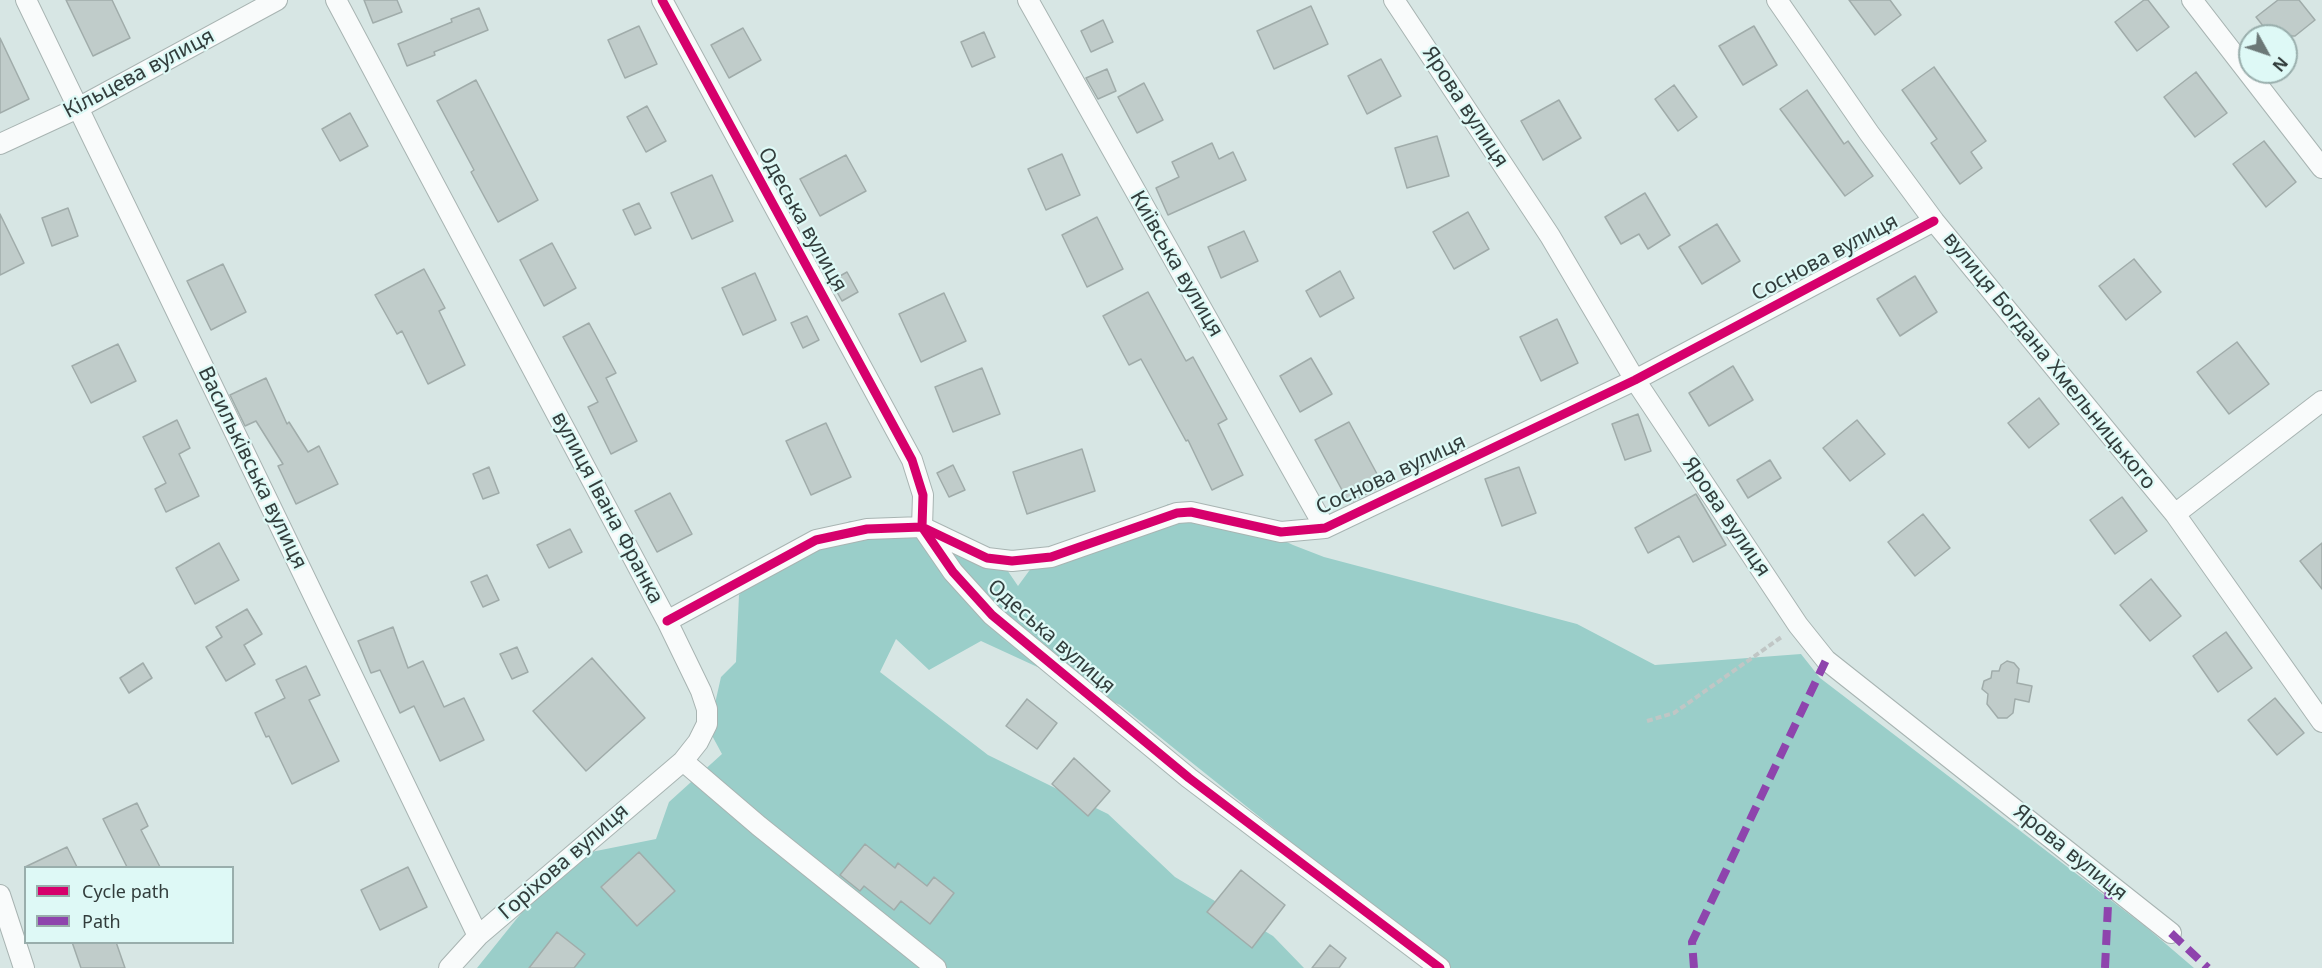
<!DOCTYPE html>
<meta charset="utf-8">
<style>
body{margin:0}
#map{position:relative;width:2322px;height:968px;overflow:hidden;background:#d7e6e4;font-family:"Noto Sans",sans-serif}
canvas{display:block}
.legend{position:absolute;left:24px;top:866px;width:210px;height:78px;box-sizing:border-box;background:#def9f6;border:2px solid #99aeac;margin:0;padding:8px 10px;list-style:none;font-size:18px;color:#323d3c}
.legend li{display:flex;align-items:center;gap:12px;height:30px}
.legend b{width:30px;border:2px solid #99aeac}
.north{position:absolute;left:2238px;top:24px;width:60px;height:60px;box-sizing:border-box;background:#def9f6;border:2px solid #99aeac;border-radius:50%;rotate:130deg;font-size:16px;font-weight:700;line-height:24px;text-align:center;color:#323d3c}
.north::after{content:'';display:block;margin:auto;width:21px;height:27px;background:#6c7877;clip-path:polygon(50% 0,100% 100%,50% 72%,0 100%)}
</style>
<div id="map">
<canvas width="2322" height="968"></canvas>
<ul class="legend">
<li><b style="height:8px;background:#d6006c"></b>Cycle path</li>
<li><b style="height:8px;background:#8e44ad"></b>Path</li>
</ul>
<div class="north">N</div>
</div>
<script>
const c = document.querySelector('canvas').getContext('2d');
c.lineJoin = 'round';
function fillPath(path, color) {
  c.fillStyle = color;
  c.fill(path, 'evenodd');
}
function poly(rows) {
  const path = new Path2D();
  for (const r of rows) {
    path.moveTo(r[0], r[1]);
    for (let i = 2; i < r.length; i += 2) path.lineTo(r[i], r[i + 1]);
  }
  return path;
}
function trace(path, color, width, dash) {
  c.strokeStyle = color;
  c.lineWidth = width;
  c.lineCap = dash ? 'butt' : 'round';
  c.setLineDash(dash || []);
  c.stroke(path);
}
function write(font, color, halo, rows, align = 'center') {
  c.font = font + ' "Noto Sans",sans-serif';
  c.lineWidth = 4.5;
  c.setLineDash([]);
  c.textBaseline = 'middle';
  c.strokeStyle = halo;
  c.fillStyle = color;
  for (const [text, x, y, turn = 0] of rows) {
    c.save();
    c.translate(x, y);
    c.rotate((+turn || 0) * Math.PI / 180);
    c.textAlign = isNaN(turn) ? turn : align;
    if (halo) c.strokeText(text, 0, 0);
    c.fillText(text, 0, 0);
    c.restore();
  }
}
const forest = poly([
 [1168,504,1224,512,1293,545,1324,557,1577,624,1655,665,1801,654,1820,678,2146,927,2194,968,1448,968,1120,705,981,641,929,670,896,639,880,672,988,755,1108,814,1175,877,1273,936,1304,968,477,968,539,891,576,855,656,839,669,802,722,754,709,730,721,677,736,662,739,595,763,561,850,521,906,529,1003,564,1018,586,1040,556,1150,518]
]);
const building = poly([
 [66,0,112,0,130,38,93,56,66,0],
 [364,0,397,0,402,12,373,23,364,0],
 [1849,0,1890,0,1901,15,1875,35,1849,0],
 [2144,0,2148,0,2169,27,2137,51,2115,22,2144,0],
 [2278,0,2299,0,2315,20,2295,36,2271,36,2256,17,2278,0],
 [1311,6,1328,44,1274,69,1257,31,1311,6],
 [479,8,488,30,434,52,435,55,407,66,398,44,452,22,451,19,479,8],
 [1103,20,1113,42,1091,52,1081,31,1103,20],
 [639,26,657,64,625,78,608,40,639,26],
 [1754,26,1777,65,1743,85,1719,46,1754,26],
 [743,28,761,60,729,78,711,45,743,28],
 [984,32,995,57,972,67,961,42,984,32],
 [0,38,29,99,0,113,0,38],
 [1381,59,1401,96,1367,114,1348,76,1381,59],
 [1934,67,1986,141,1971,152,1982,168,1960,184,1931,143,1937,139,1902,90,1934,67],
 [1107,69,1116,91,1098,99,1086,78,1107,69],
 [2196,72,2227,113,2195,137,2164,97,2196,72],
 [476,80,538,200,498,222,471,172,474,170,437,101,476,80],
 [1144,83,1163,120,1137,133,1118,97,1144,83],
 [1674,85,1697,117,1678,131,1655,99,1674,85],
 [1807,90,1844,144,1848,141,1873,176,1845,196,1780,109,1807,90],
 [1559,100,1581,138,1543,160,1521,121,1559,100],
 [647,106,666,141,646,152,627,117,647,106],
 [350,113,368,146,340,161,322,129,350,113],
 [1437,136,1449,176,1407,188,1395,148,1437,136],
 [2264,141,2296,182,2266,207,2233,164,2264,141],
 [1212,143,1219,159,1233,152,1246,180,1168,215,1156,188,1179,177,1172,162,1212,143],
 [1062,154,1080,195,1046,210,1028,169,1062,154],
 [846,155,866,191,820,216,800,179,846,155],
 [712,175,733,221,692,239,671,193,712,175],
 [1645,193,1670,235,1648,249,1639,234,1621,244,1605,217,1645,193],
 [639,203,651,228,635,235,623,210,639,203],
 [68,208,78,236,52,246,42,218,68,208],
 [1468,212,1489,249,1454,269,1433,232,1468,212],
 [0,214,24,263,0,275,0,214],
 [1097,217,1123,269,1087,287,1062,235,1097,217],
 [1717,224,1740,261,1702,284,1679,247,1717,224],
 [1244,231,1258,261,1221,278,1208,247,1244,231],
 [552,243,576,288,544,306,520,260,552,243],
 [2134,259,2161,292,2126,320,2099,286,2134,259],
 [223,264,246,312,211,330,187,281,223,264],
 [424,269,445,308,439,311,465,365,428,384,402,331,397,334,375,295,424,269],
 [1340,271,1354,298,1320,317,1306,291,1340,271],
 [847,272,858,292,842,301,831,281,847,272],
 [755,273,776,320,743,335,722,288,755,273],
 [1915,276,1937,312,1900,336,1877,299,1915,276],
 [1148,292,1186,361,1193,357,1227,419,1218,424,1243,475,1212,490,1188,440,1186,441,1141,359,1129,365,1103,316,1148,292],
 [944,293,966,341,921,362,899,314,944,293],
 [807,316,819,340,803,348,791,323,807,316],
 [1557,319,1578,363,1541,381,1520,337,1557,319],
 [589,323,616,373,606,378,637,441,611,454,588,407,598,402,563,337,589,323],
 [2237,342,2269,384,2229,414,2197,372,2237,342],
 [118,344,136,381,91,403,72,366,118,344],
 [1311,358,1332,394,1300,412,1280,376,1311,358],
 [1733,366,1753,400,1709,426,1689,393,1733,366],
 [982,368,1000,414,953,432,935,387,982,368],
 [266,378,287,424,289,422,308,452,319,446,338,484,296,504,278,466,283,464,256,421,245,426,230,395,266,378],
 [2039,398,2059,424,2029,448,2008,423,2039,398],
 [1638,414,1651,451,1625,460,1612,424,1638,414],
 [177,420,190,448,179,454,199,496,166,512,155,489,166,483,143,437,177,420],
 [1857,420,1885,454,1850,481,1823,448,1857,420],
 [1349,422,1383,485,1349,503,1315,440,1349,422],
 [826,423,851,477,811,495,786,441,826,423],
 [1082,449,1095,491,1027,514,1013,472,1082,449],
 [1770,460,1781,478,1748,498,1737,480,1770,460],
 [953,465,965,490,949,497,937,473,953,465],
 [489,467,499,493,483,499,473,474,489,467],
 [1519,467,1536,513,1502,526,1485,479,1519,467],
 [670,493,692,534,657,552,635,511,670,493],
 [1696,494,1726,545,1693,562,1679,536,1648,553,1635,528,1696,494],
 [2122,497,2147,531,2115,554,2090,520,2122,497],
 [1923,514,1950,548,1915,576,1888,542,1923,514],
 [570,529,582,552,549,568,537,545,570,529],
 [219,543,239,580,195,604,176,568,219,543],
 [2322,543,2322,589,2300,561,2322,543],
 [487,575,499,600,483,607,471,582,487,575],
 [2151,579,2181,616,2150,641,2120,605,2151,579],
 [247,609,262,634,244,645,255,664,226,681,206,647,222,637,216,627,247,609],
 [393,627,408,668,423,661,444,707,464,698,484,740,440,761,414,706,400,713,380,670,371,673,358,641,393,627],
 [2226,632,2252,668,2218,692,2193,656,2226,632],
 [517,647,528,672,512,679,500,654,517,647],
 [592,658,645,718,586,771,533,711,592,658],
 [2007,661,2014,663,2019,669,2017,683,2032,686,2029,702,2015,699,2013,713,2007,718,1998,718,1987,704,1988,694,1982,689,1984,681,1991,678,1992,671,1999,671,2001,665,2007,661],
 [143,663,152,678,129,693,120,678,143,663],
 [306,666,320,695,309,700,339,761,292,784,269,736,266,737,255,713,285,698,276,680,306,666],
 [2275,698,2304,733,2277,755,2248,720,2275,698],
 [1027,699,1057,723,1037,749,1006,726,1027,699],
 [1074,758,1110,791,1088,816,1052,784,1074,758],
 [137,803,148,826,141,830,160,867,127,867,103,819,137,803],
 [865,844,895,868,898,863,927,886,934,877,954,893,930,924,901,901,894,910,864,886,860,891,840,875,865,844],
 [67,847,77,867,25,867,67,847],
 [639,852,675,891,637,926,601,887,639,852],
 [408,867,427,907,380,930,361,890,408,867],
 [1241,870,1285,905,1252,948,1207,912,1241,870],
 [557,932,585,954,574,968,529,968,557,932],
 [72,942,116,942,125,968,81,968,72,942],
 [1330,945,1346,958,1339,968,1312,968,1330,945]
]);
const path = poly([
 [1647,721,1674,713,1783,636]
]);
const street = poly([
 [26,0,478,936],
 [336,0,667,621,701,691,707,709,707,724,698,742,683,761,478,936,449,968],
 [662,0,912,460,923,495,922,527,953,572,992,615,1189,778,1440,968],
 [1028,0,1325,528],
 [1394,0,1550,236,1635,380,1798,625,1826,660,2171,933],
 [1777,0,1869,133,1934,221,2175,514,2322,722],
 [2192,0,2322,168],
 [0,144,78,108,277,0],
 [2175,514,2322,401],
 [667,621,816,540,867,529,922,527,987,558,1012,561,1051,557,1177,513,1191,512,1281,532,1325,528,1635,380,1934,221],
 [683,761,759,826,936,968],
 [0,895,24,968]
]);
const quiet = poly([
 [2171,933,2208,968],
 [1694,968,1692,942,1826,660],
 [2105,968,2109,884]
]);
const cycleway = poly([
 [662,0,912,460,923,495,922,527,953,572,992,615,1189,778,1440,968],
 [667,621,816,540,867,529,922,527,987,558,1012,561,1051,557,1177,513,1191,512,1281,532,1325,528,1635,380,1934,221]
]);
const streetNames = [
 ["Кільцева вулиця",139,74,-28],
 ["Ярова вулиця",1465,107,57],
 ["Одеська вулиця",802,220,61],
 ["Соснова вулиця",1825,258,-28],
 ["Київська вулиця",1176,264,60],
 ["вулиця Богдана Хмельницького",2049,361,51],
 ["Васильківська вулиця",252,468,64],
 ["Соснова вулиця",1391,475,-25],
 ["вулиця Івана Франка",607,508,62],
 ["Ярова вулиця",1726,517,56],
 ["Одеська вулиця",1051,637,41],
 ["Ярова вулиця",2070,853,39],
 ["Горіхова вулиця",564,862,-41]
];
fillPath(forest, '#9acec9');
fillPath(building, '#c0ccca');
trace(building, '#a0acaa', 1.5);
trace(street, '#a8b4b2', 22);
trace(path, '#c0c6c5', 4, [6, 3]);
trace(street, '#f9fbfb', 20);
trace(quiet, '#8e44ad', 8, [15, 8]);
trace(cycleway, '#d6006c', 9);
write('21px', '#323d3c', '#def9f6', streetNames);
</script>
